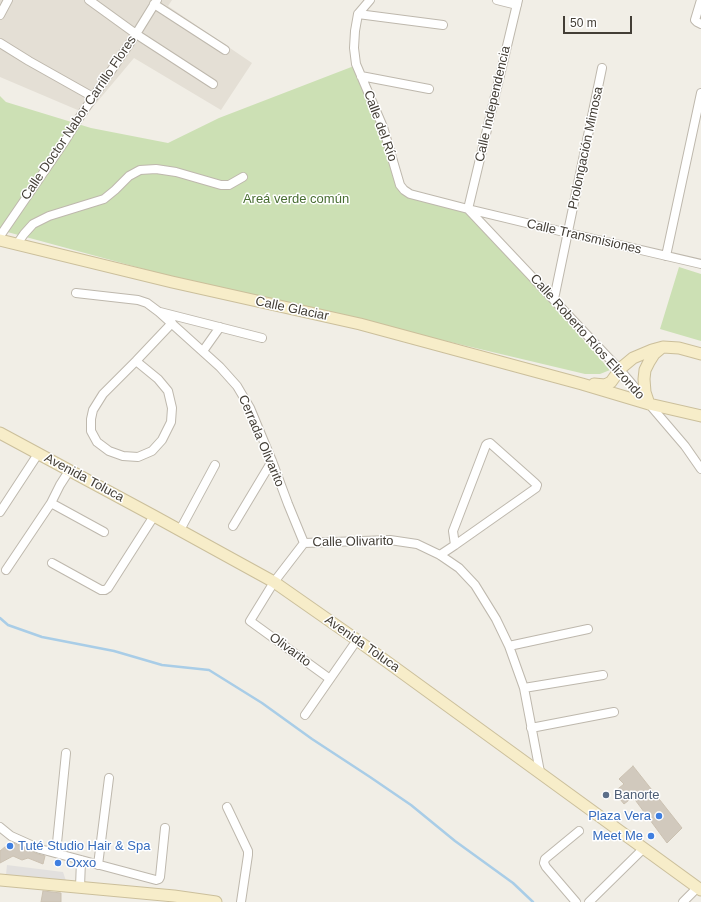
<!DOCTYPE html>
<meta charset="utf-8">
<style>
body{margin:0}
#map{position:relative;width:701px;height:902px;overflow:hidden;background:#f1eee6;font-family:Helvetica,sans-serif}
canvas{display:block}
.scale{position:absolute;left:563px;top:16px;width:69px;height:18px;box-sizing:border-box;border:2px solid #433e36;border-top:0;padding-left:5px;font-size:12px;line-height:14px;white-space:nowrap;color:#433e36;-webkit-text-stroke:3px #fff;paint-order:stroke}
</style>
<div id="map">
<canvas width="701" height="902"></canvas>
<div class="scale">50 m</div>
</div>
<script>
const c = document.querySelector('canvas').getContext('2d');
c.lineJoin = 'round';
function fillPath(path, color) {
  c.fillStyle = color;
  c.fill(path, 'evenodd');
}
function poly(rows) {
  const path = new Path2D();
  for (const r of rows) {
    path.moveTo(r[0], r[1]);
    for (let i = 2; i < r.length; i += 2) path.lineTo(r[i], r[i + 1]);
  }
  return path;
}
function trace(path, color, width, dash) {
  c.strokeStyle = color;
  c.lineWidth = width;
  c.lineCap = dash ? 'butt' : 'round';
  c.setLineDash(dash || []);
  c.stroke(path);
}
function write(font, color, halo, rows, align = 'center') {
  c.font = font + ' Helvetica,sans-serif';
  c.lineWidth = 3;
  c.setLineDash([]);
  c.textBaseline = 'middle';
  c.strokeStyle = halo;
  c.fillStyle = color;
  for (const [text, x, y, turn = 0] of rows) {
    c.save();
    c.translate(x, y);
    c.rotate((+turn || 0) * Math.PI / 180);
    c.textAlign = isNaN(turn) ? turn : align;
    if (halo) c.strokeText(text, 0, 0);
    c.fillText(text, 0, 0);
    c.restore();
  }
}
const residential = poly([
 [0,0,172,0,168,6,252,63,221,110,134,58,87,114,0,77]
]);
const green = poly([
 [354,66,404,190,468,209,610,370,600,374,585,374,155,272,0,230,0,96,6,102,91,128,168,143,219,118],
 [679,267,701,274,701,341,660,329]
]);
const parking = poly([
 [7,865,63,872,66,881,6,875]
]);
const stream = poly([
 [0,618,8,625,42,637,114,651,162,665,209,670,262,703,312,739,370,777,411,805,455,841,513,883,533,902]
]);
const building = poly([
 [633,766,682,828,667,843,633,797,624,804,614,792,624,784,619,779,633,766],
 [11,842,38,854,45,856,43,864,28,858,22,860,13,856,0,863,0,851,11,842],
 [43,891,61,893,61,902,41,902,43,891]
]);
const street = poly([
 [89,0,136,34,213,84],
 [370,0,358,14,355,31,354,48,356,64,383,127,400,185,404,190,410,194,468,209,568,233,701,264],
 [497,0,517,5],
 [701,0,695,20,697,22,701,24],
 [154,4,225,50],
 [358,14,443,25],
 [0,15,8,0],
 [0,43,29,61,93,97],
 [361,76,429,89],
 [468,209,620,370,685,446,701,469],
 [468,209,518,0],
 [0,236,65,141,81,115,136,34,157,0],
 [17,244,24,234,33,224,49,216,104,199,115,190,129,176,140,170,156,169,176,172,221,185,229,185,243,177],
 [666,256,701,93],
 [76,293,138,300,147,303,159,312,220,367,237,386,250,408,272,461,288,504,304,543],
 [554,299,602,68],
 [160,312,262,338],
 [203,351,220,327],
 [136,361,158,379,168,391,172,408,171,422,162,440,152,451,138,457,123,456,109,451,97,442,91,431,91,419,93,410,103,394,136,361,172,323],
 [51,503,104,532],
 [0,512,38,454],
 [233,526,272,461],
 [180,530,215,465],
 [440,555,455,545,536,488,537,485,535,483,490,443,487,444,486,445,453,531,455,545],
 [52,563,101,590,105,590,108,588,154,516],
 [6,570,51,503,60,485,69,471],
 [509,646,588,629],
 [330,679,250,621,274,582,304,543,390,540,417,544,440,555,459,568,475,585,496,619,509,646,524,688,540,772],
 [524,688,603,675],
 [305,715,357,640],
 [531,728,614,712],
 [227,807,248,851,248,855,241,902],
 [0,827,11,836,40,849,156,880,159,879,160,877,165,828],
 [56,853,66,753],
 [98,865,109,778],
 [80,887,81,860],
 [576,902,546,867,544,863,545,859,579,831],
 [589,902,644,848],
 [683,902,698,887]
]);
const secondary = poly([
 [0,240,172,282,360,324,582,384,649,404,701,416],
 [594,384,605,385,611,382,621,368,633,358,652,350,663,347,679,348,701,354],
 [649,404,645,392,644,379,645,370,649,362,654,354,660,349],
 [0,433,154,516,274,582,357,640,701,890],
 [0,880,174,896,216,902]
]);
const markers = [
 [606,795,4,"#5c6f8a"],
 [659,816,4,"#3f7fe0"],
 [651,836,4,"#3f7fe0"],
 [10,846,4,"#3f7fe0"],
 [58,863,4,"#3f7fe0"]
];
const streetNames = [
 ["Calle Independencia",493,104,-77],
 ["Calle Doctor Nabor Carrillo Flores",79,118,-56],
 ["Calle del Río",380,126,70],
 ["Prolongación Mimosa",586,148,-78],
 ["Calle Transmisiones",584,237,13],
 ["Calle Glaciar",292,309,12],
 ["Calle Roberto Ríos Elizondo",587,337,48],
 ["Cerrada Olivarito",261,441,67],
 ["Avenida Toluca",84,478,28],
 ["Calle Olivarito",353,542,-1],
 ["Avenida Toluca",362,644,35],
 ["Olivarito",290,650,36]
];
const parkNames = [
 ["Areá verde común",296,199]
];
const serviceNames = [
 ["Banorte",614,795]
];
const shopNames = [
 ["Plaza Vera",651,816],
 ["Meet Me",643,836],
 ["Tuté Studio Hair & Spa",18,846,"left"],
 ["Oxxo",66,863,"left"]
];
fillPath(residential, '#e4dfd5');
fillPath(green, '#cce0b4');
fillPath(parking, '#e2e0de');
trace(stream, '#a9cde7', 2.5);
fillPath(building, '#d1c9bd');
trace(building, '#cbc1b1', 1);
trace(street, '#beb8ad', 10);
trace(secondary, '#cbbf9b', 13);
trace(street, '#fff', 8);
trace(secondary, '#f7edc9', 11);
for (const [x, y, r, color] of markers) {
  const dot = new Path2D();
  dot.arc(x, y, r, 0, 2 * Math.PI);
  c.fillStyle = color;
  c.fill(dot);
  trace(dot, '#fff', 1.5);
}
write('13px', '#433e36', '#fff', streetNames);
write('13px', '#476d31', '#fff', parkNames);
write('13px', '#4e5e75', '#fff', serviceNames, 'left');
write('13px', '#366cbe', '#fff', shopNames, 'right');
</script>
